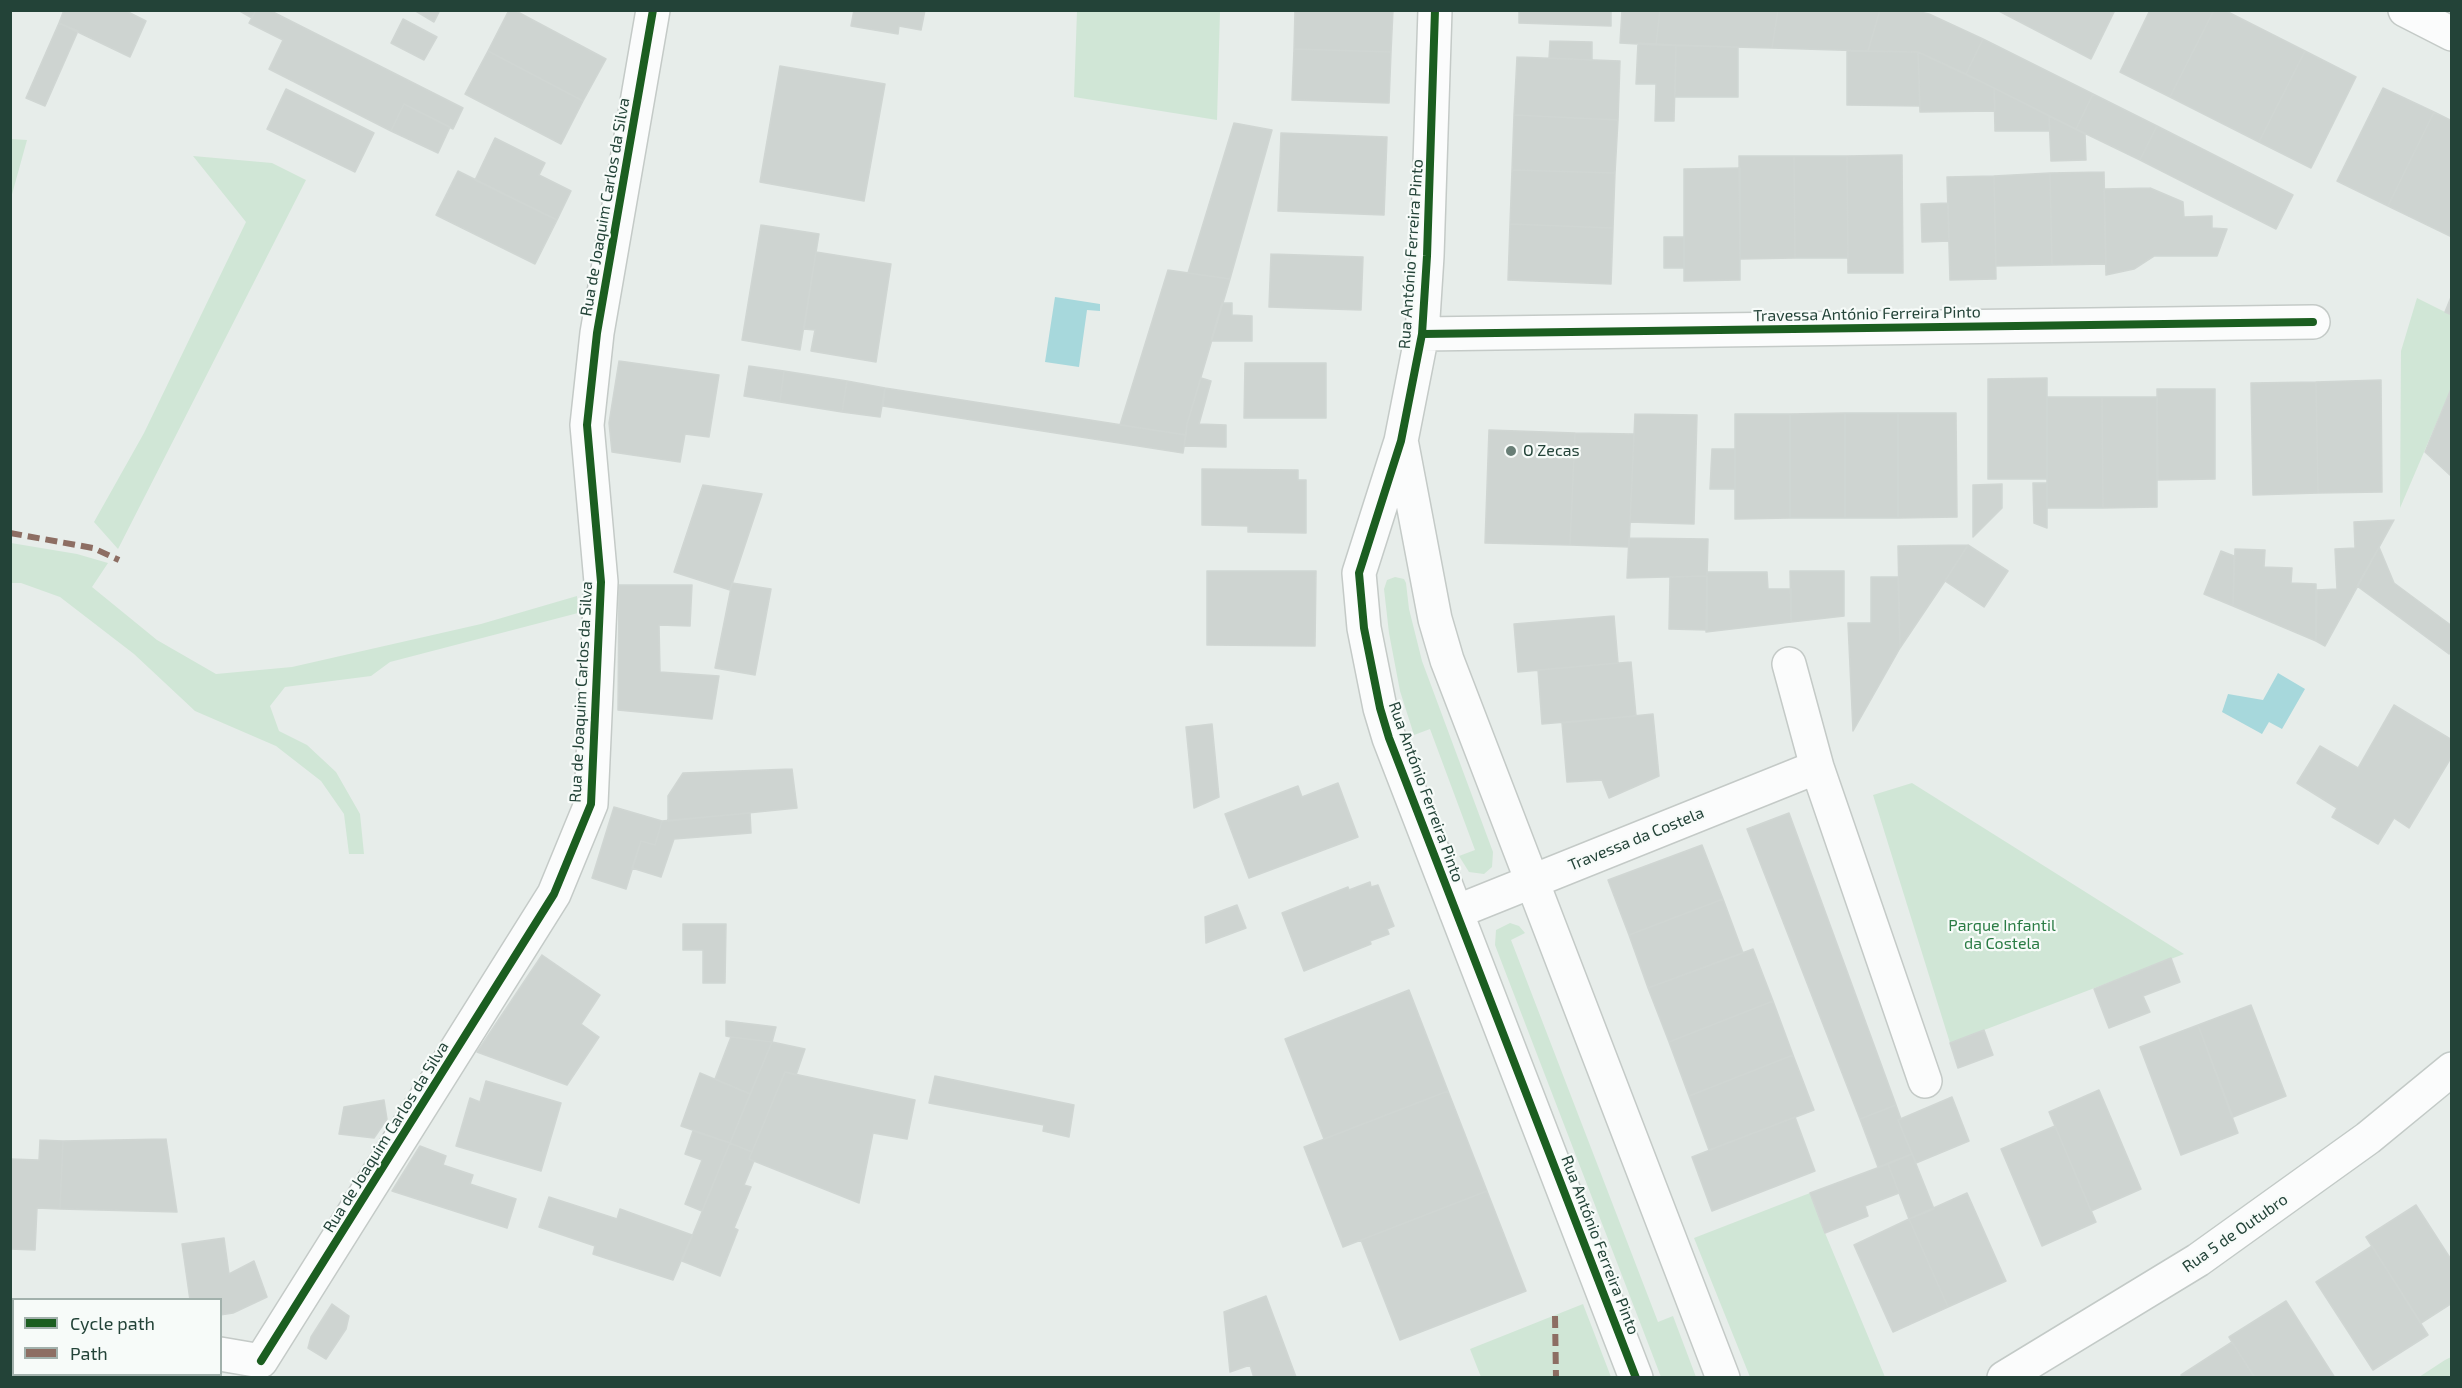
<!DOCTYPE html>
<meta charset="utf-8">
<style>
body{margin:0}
#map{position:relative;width:2462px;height:1388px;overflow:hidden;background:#e7edea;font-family:"Exo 2",sans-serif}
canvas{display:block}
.frame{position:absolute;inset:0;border:12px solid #234338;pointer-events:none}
.legend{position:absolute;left:12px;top:1298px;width:210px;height:78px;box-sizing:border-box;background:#f7fbf9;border:2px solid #a2b1ac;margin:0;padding:8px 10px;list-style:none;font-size:18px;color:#234338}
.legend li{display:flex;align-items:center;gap:12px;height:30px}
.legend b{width:30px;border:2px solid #a2b1ac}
</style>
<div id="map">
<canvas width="2462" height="1388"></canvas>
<div class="frame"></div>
<ul class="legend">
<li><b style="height:8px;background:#1b5e20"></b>Cycle path</li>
<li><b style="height:8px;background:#8d6e63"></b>Path</li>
</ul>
</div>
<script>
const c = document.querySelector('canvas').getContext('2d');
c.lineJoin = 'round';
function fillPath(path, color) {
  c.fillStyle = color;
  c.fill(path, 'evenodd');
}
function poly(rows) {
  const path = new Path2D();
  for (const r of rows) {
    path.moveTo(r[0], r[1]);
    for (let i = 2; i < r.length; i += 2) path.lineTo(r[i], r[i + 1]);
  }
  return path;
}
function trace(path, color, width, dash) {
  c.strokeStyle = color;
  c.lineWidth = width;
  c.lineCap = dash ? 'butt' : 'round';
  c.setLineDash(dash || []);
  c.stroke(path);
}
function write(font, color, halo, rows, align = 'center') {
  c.font = font + ' "Exo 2",sans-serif';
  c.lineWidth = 4.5;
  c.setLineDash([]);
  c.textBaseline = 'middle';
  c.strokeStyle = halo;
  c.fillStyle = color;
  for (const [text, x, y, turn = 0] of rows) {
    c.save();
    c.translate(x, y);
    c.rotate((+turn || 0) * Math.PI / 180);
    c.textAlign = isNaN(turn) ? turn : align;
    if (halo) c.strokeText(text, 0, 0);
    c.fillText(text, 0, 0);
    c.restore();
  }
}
const green = poly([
 [1077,11,1220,11,1217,120,1074,97],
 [11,139,27,140,11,198,10,139],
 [193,156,272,163,306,180,118,549,94,522,144,433,246,222],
 [2417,298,2451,315,2451,389,2400,508,2401,351],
 [11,543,77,554,108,563,92,587,157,640,216,674,292,667,481,624,577,596,578,613,390,662,371,676,285,687,270,706,279,731,307,745,336,772,360,814,364,854,349,854,344,814,321,781,276,746,195,711,134,654,60,597,21,583,11,583],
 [1395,577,1404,579,1406,583,1409,609,1422,661,1493,852,1492,867,1484,874,1469,872,1459,856,1475,850,1430,729,1414,735,1400,691,1389,633,1384,589,1387,580],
 [1912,783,2014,847,2184,954,1950,1043,1873,795],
 [1510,923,1519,926,1525,933,1511,940,1658,1322,1673,1316,1696,1377,1661,1377,1495,945,1496,930],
 [1810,1193,1825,1233,1885,1377,1750,1377,1694,1238],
 [1583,1304,1611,1377,1481,1377,1470,1349],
 [2451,1357,2451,1377,2419,1377,2445,1360]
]);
const water = poly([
 [1055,297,1100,304,1100,311,1087,310,1079,367,1045,362],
 [2278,673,2305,689,2282,729,2269,722,2262,734,2222,712,2228,694,2263,700]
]);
const building = poly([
 [64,10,124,10,146,21,130,57,59,23,64,10],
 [238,10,256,10,252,18,238,10],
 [256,10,269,10,463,108,453,129,404,104,391,131,269,69,283,40,249,23,256,10],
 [414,10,440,10,434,22,414,10],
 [509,10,514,10,606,59,583,101,488,51,509,10],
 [854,10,925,10,921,30,899,26,898,34,851,26,854,10],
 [1295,10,1393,10,1391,52,1294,49,1295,10],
 [1519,10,1611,10,1611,26,1519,23,1519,10],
 [1622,10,1660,10,1656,45,1620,43,1622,10],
 [1660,10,1778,10,1772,48,1656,45,1660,10],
 [1778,10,1880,10,1868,51,1772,48,1778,10],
 [1880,10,1911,10,1929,14,1983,39,1966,74,1918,52,1868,51,1880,10],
 [1997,10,2115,10,2091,59,1997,10],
 [2150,10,2214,10,2170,97,2120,72,2150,10],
 [2214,10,2224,10,2305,51,2259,142,2170,97,2214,10],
 [403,19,437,37,424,60,391,43,403,19],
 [59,23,78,31,45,106,26,98,59,23],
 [1983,39,2093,94,2076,129,1966,74,1983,39],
 [1550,41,1592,42,1592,60,1549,58,1550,41],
 [1638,43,1676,45,1674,121,1655,121,1656,84,1636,84,1638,43],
 [1676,45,1738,47,1738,97,1675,97,1676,45],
 [1294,49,1391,52,1389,103,1292,100,1294,49],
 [488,51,583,101,561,144,465,94,488,51],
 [1847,51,1918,52,1920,106,1847,105,1847,51],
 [2305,51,2356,77,2311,168,2259,142,2305,51],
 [1918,52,1994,88,1995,111,1920,112,1918,52],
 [1517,57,1620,61,1618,120,1514,115,1517,57],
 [780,66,885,84,864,201,760,182,780,66],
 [1994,88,2049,116,2050,131,1995,131,1994,88],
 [2383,88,2434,112,2388,206,2337,181,2383,88],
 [286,89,374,133,355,172,267,129,286,89],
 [2093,94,2157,126,2140,160,2076,129,2093,94],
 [404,104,450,127,438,153,391,131,404,104],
 [2434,112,2452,121,2452,237,2388,206,2434,112],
 [1514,115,1618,120,1615,173,1512,170,1514,115],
 [2049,116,2085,134,2086,160,2051,161,2049,116],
 [1234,123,1272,130,1230,279,1188,273,1234,123],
 [2157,126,2293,195,2276,229,2140,160,2157,126],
 [1281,133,1387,137,1384,215,1278,211,1281,133],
 [495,138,545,163,539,175,571,191,557,220,475,180,495,138],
 [1902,155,1903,273,1848,273,1847,156,1902,155],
 [1739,156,1794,156,1795,258,1740,259,1739,156],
 [1794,156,1847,156,1848,258,1795,258,1794,156],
 [1740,168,1740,280,1684,281,1684,169,1740,168],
 [1512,170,1615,173,1613,228,1510,224,1512,170],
 [458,171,557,220,535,264,436,215,458,171],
 [2104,172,2106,264,2052,265,2050,173,2104,172],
 [2050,173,2052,265,1996,266,1994,176,2050,173],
 [1994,176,1996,279,1950,280,1947,177,1994,176],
 [2150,188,2183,202,2184,217,2212,216,2212,228,2227,229,2217,256,2154,256,2134,269,2106,275,2104,189,2150,188],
 [1948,203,1949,241,1922,242,1921,204,1948,203],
 [1510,224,1613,228,1611,284,1508,280,1510,224],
 [761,225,819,234,800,350,742,340,761,225],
 [1664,237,1684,237,1684,268,1664,268,1664,237],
 [816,252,891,264,876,362,811,351,815,330,804,329,816,252],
 [1271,254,1363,257,1361,310,1269,307,1271,254],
 [1168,270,1230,279,1187,424,1186,435,1120,425,1168,270],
 [2451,297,2452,297,2452,315,2445,312,2451,297],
 [1222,303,1232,303,1232,315,1252,316,1252,341,1211,341,1222,303],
 [619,361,719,375,709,437,685,434,680,462,612,452,609,423,619,361],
 [1245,363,1326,363,1326,418,1244,418,1245,363],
 [749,366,784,371,780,402,744,396,749,366],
 [784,371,847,381,842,412,780,402,784,371],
 [1201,378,1211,381,1199,424,1226,425,1226,447,1184,446,1187,424,1201,378],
 [2047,378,2047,479,1988,479,1988,379,2047,378],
 [2381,380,2382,492,2318,493,2316,382,2381,380],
 [847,381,885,388,880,417,842,412,847,381],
 [2316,382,2318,493,2253,495,2251,383,2316,382],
 [885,388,1186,435,1183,453,883,406,885,388],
 [2157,389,2215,389,2215,479,2158,480,2157,389],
 [2451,389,2452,476,2451,476,2425,452,2451,389],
 [2047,397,2102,397,2103,508,2047,508,2047,397],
 [2102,397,2157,397,2157,507,2103,508,2102,397],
 [1845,413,1845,518,1790,518,1790,414,1845,413],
 [1845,413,1898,413,1898,518,1845,518,1845,413],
 [1898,413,1956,413,1957,517,1898,518,1898,413],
 [1635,414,1697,415,1694,524,1630,522,1635,414],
 [1735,414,1790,414,1790,518,1735,519,1735,414],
 [1489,430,1575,433,1570,545,1485,543,1489,430],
 [1575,433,1634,434,1629,547,1570,545,1575,433],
 [1712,449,1735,449,1735,489,1710,489,1712,449],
 [1202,469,1298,470,1298,480,1306,480,1306,533,1248,532,1248,526,1202,525,1202,469],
 [2033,483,2047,483,2047,528,2034,523,2033,483],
 [2002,484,2002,508,1973,537,1973,485,2002,484],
 [703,485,762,494,730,590,674,572,703,485],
 [2394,520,2325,646,2316,641,2317,590,2337,589,2335,549,2355,548,2354,522,2394,520],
 [1629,538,1708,539,1707,576,1627,578,1629,538],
 [1968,545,2008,571,1984,607,1945,581,1968,545],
 [1968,545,1945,581,1900,648,1898,546,1968,545],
 [2379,547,2394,583,2452,626,2452,650,2449,654,2357,586,2379,547],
 [2235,549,2265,550,2264,567,2292,568,2291,583,2316,584,2316,641,2233,606,2235,549],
 [2221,551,2234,556,2233,606,2204,594,2221,551],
 [1207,571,1316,571,1315,646,1207,645,1207,571],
 [1790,571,1844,571,1844,616,1791,622,1790,571],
 [1707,572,1767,572,1768,589,1791,589,1791,622,1706,632,1707,572],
 [1707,576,1707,630,1669,629,1670,577,1707,576],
 [1871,577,1898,577,1900,648,1853,731,1848,623,1871,623,1871,577],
 [732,583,771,589,755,675,715,668,732,583],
 [619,585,692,585,690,626,659,625,660,672,719,676,712,719,618,710,619,585],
 [1614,616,1618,663,1518,672,1514,624,1614,616],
 [1631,662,1636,716,1542,724,1538,670,1631,662],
 [2394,705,2452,740,2452,756,2409,828,2394,818,2378,844,2332,817,2337,808,2297,783,2320,746,2358,768,2394,705],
 [1653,714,1659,776,1609,798,1602,780,1567,782,1562,723,1653,714],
 [1212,724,1219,797,1194,808,1186,727,1212,724],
 [792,769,797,808,668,821,668,796,683,773,792,769],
 [1338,783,1358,837,1249,878,1225,814,1298,786,1302,797,1338,783],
 [614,807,662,821,655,845,641,841,626,889,592,878,614,807],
 [750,813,751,833,674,839,661,877,632,868,641,841,655,845,662,821,750,813],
 [1789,813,1896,1105,1860,1119,1747,829,1789,813],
 [1702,845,1723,899,1629,935,1608,880,1702,845],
 [1370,882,1371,887,1378,885,1394,926,1387,929,1389,934,1370,941,1371,944,1304,971,1282,913,1348,887,1349,890,1370,882],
 [1723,899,1743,953,1648,988,1629,935,1723,899],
 [1237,905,1246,928,1206,943,1205,917,1237,905],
 [683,924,726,924,725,983,703,983,703,950,683,950,683,924],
 [1753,949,1773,1001,1669,1042,1648,988,1753,949],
 [542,955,600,995,581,1024,599,1037,567,1085,477,1052,542,955],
 [2171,958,2180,982,2143,996,2150,1012,2109,1028,2094,989,2171,958],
 [1409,990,1448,1091,1324,1139,1285,1039,1409,990],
 [1773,1001,1793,1055,1689,1096,1669,1042,1773,1001],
 [2251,1005,2286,1096,2233,1117,2198,1025,2251,1005],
 [726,1021,776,1027,772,1042,731,1037,726,1036,726,1021],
 [2198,1025,2238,1133,2181,1155,2140,1047,2198,1025],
 [1984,1030,1993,1055,1958,1068,1950,1043,1984,1030],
 [731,1037,772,1042,750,1094,715,1079,731,1037],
 [772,1042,805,1049,796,1075,785,1072,752,1152,730,1143,772,1042],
 [1793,1055,1814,1110,1709,1150,1689,1096,1793,1055],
 [785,1072,915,1100,907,1139,873,1133,859,1203,749,1159,785,1072],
 [700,1073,750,1094,730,1143,681,1126,700,1073],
 [935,1076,1074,1105,1069,1137,1043,1131,1044,1125,929,1103,935,1076],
 [486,1081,561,1103,541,1171,456,1146,470,1098,480,1102,486,1081],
 [2099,1090,2141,1189,2091,1211,2049,1112,2099,1090],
 [1448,1091,1487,1191,1343,1247,1304,1147,1448,1091],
 [1952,1097,1969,1141,1916,1163,1898,1120,1952,1097],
 [384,1100,387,1119,374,1138,339,1134,344,1107,384,1100],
 [1896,1105,1901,1119,1898,1120,1912,1154,1878,1167,1860,1119,1896,1105],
 [1795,1117,1815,1171,1712,1211,1692,1157,1795,1117],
 [2055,1126,2096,1222,2042,1246,2001,1149,2055,1126],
 [693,1131,730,1143,702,1211,685,1204,702,1160,685,1154,693,1131],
 [166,1139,177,1212,60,1209,63,1141,166,1139],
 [40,1140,63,1141,60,1209,37,1208,35,1250,10,1249,10,1159,39,1160,40,1140],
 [730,1143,752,1152,749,1159,754,1161,744,1185,751,1187,734,1228,738,1230,720,1276,682,1261,730,1143],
 [420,1146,446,1156,443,1165,473,1175,470,1184,516,1199,507,1228,392,1191,420,1146],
 [1912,1154,1934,1209,1909,1219,1888,1164,1912,1154],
 [1888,1164,1899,1193,1865,1206,1868,1216,1825,1233,1810,1193,1888,1164],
 [1487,1191,1526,1291,1400,1340,1361,1240,1487,1191],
 [1967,1193,2006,1281,1948,1307,1909,1219,1967,1193],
 [549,1197,617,1219,620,1209,692,1235,673,1280,593,1254,595,1246,539,1227,549,1197],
 [2416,1205,2452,1261,2452,1303,2421,1323,2366,1237,2416,1205],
 [1909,1219,1948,1307,1893,1332,1854,1245,1909,1219],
 [224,1238,229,1274,254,1261,267,1297,233,1313,220,1315,220,1300,190,1300,182,1244,224,1238],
 [2372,1246,2428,1335,2373,1370,2316,1282,2372,1246],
 [1266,1296,1296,1377,1254,1378,1250,1365,1230,1372,1224,1312,1266,1296],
 [2286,1301,2335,1378,2255,1378,2232,1342,2229,1337,2286,1301],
 [332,1304,349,1316,346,1329,326,1359,308,1348,311,1337,332,1304],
 [2232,1342,2255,1378,2182,1378,2181,1375,2232,1342],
 [10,1348,14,1348,14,1374,38,1374,39,1378,10,1378,10,1348]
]);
const street = poly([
 [1435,10,1427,256,1422,334,1401,441,1359,573,1364,628,1380,708,1389,738,1636,1378],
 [2405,10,2452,34],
 [1422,334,2313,322],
 [1402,445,1435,619,1447,660,1723,1378],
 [1789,664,1817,767,1925,1081],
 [1456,912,1817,767],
 [10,1330,14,1330],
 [220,1354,261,1361],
 [261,1361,554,894,591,804,601,582,587,425,597,333,653,10]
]);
const secondary = poly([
 [2004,1378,2198,1260,2368,1138,2452,1069]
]);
const quiet = poly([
 [10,533,93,548,119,560],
 [1555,1316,1556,1378]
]);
const cycleway = poly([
 [1435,10,1427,256,1422,334,1401,441,1359,573,1364,628,1380,708,1389,738,1636,1378],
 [1422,334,2313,322],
 [261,1361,554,894,591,804,601,582,587,425,597,333,653,10]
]);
const markers = [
 [1511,451,6,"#687e76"]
];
const streetNames = [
 ["Rua de Joaquim Carlos da Silva",605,207,-80],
 ["Rua António Ferreira Pinto",1411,254,-86],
 ["Travessa António Ferreira Pinto",1867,314,-1],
 ["Rua de Joaquim Carlos da Silva",581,692,-87],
 ["Rua António Ferreira Pinto",1426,792,70],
 ["Travessa da Costela",1636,839,-22],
 ["Rua de Joaquim Carlos da Silva",386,1137,-58],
 ["Rua 5 de Outubro",2235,1233,-35],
 ["Rua António Ferreira Pinto",1600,1245,69]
];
const poiNames = [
 ["O Zecas",1523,451]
];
const parkNames = [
 ["Parque Infantil",2002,926],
 ["da Costela",2002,944]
];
fillPath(green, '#d0e6d6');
fillPath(water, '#a7d8dc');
fillPath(building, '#ced4d1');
trace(building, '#d0d6d3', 1.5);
trace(street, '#c4cac7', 36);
trace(secondary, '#c3cac7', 36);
trace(street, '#fbfcfc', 33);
trace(secondary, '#fbfcfc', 33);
trace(quiet, '#8d6e63', 6, [12, 6]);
trace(cycleway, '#1b5e20', 8);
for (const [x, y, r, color] of markers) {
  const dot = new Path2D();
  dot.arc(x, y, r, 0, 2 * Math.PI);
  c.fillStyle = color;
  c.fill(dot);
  trace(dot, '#f7fbf9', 2);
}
write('16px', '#234338', '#f7fbf9', streetNames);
write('16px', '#234338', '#f7fbf9', poiNames, 'left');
write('16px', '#2b7c45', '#f7fbf9', parkNames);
</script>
